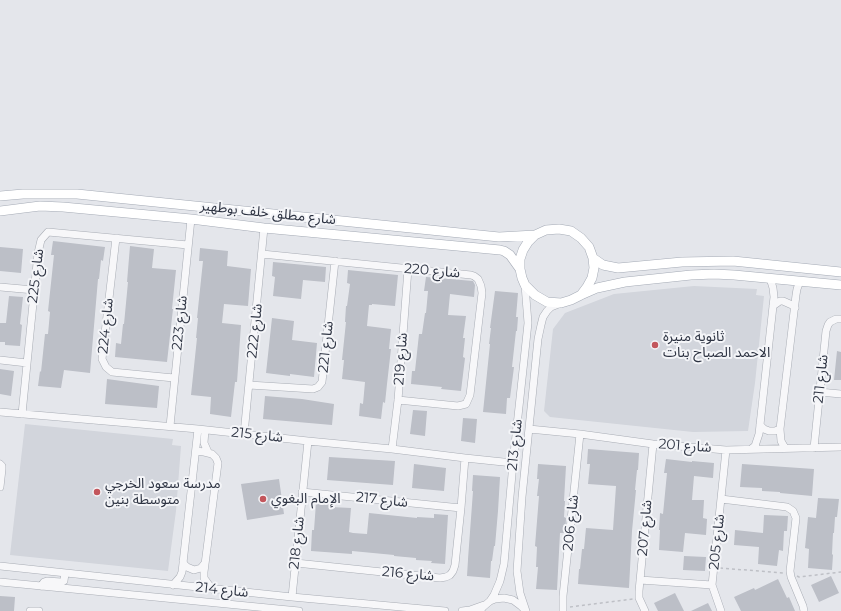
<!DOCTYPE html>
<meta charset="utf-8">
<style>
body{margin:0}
canvas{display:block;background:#e4e6eb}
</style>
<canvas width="841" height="611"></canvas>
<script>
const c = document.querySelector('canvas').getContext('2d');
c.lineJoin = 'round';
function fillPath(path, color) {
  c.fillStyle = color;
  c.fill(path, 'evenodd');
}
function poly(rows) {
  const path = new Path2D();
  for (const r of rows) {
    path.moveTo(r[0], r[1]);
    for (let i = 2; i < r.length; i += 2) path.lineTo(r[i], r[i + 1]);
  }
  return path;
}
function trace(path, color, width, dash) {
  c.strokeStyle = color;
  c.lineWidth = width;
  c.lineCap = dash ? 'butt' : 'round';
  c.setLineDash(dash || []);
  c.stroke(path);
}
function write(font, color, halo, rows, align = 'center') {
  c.font = font + ' Montserrat,"Noto Sans Arabic",sans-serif';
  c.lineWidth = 4;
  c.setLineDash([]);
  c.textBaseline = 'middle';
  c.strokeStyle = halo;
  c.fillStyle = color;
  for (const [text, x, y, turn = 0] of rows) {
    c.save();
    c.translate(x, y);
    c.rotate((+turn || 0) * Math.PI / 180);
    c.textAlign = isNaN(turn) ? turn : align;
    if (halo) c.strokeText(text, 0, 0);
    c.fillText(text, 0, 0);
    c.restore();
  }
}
const built = poly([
 [694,286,757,289,756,295,764,296,755,383,748,431,693,432,550,417,544,411,553,329,565,313,614,294],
 [25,424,173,439,172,445,181,446,176,511,168,571,10,555]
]);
const building = poly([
 [53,241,105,247,103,261,101,260,99,279,98,279,90,373,64,370,61,388,38,386,40,371,41,372,45,334,48,334,50,312,48,311,54,255,51,255],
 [130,246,154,249,152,268,176,270,172,309,173,309,167,362,115,357,116,343,121,344,123,324,124,324,128,282,127,282],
 [0,247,23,249,21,273,0,271],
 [200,248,228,251,227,266,251,269,248,306,224,304,222,323,241,325,237,382,235,382,231,417,210,414,211,397,191,395,197,338,196,338,198,318,197,318,203,261,199,261],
 [273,262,326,267,325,282,303,280,301,299,273,296,275,277,272,276],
 [348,270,398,275,395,306,372,304,372,305,369,305,367,326,391,329,389,349,391,349,387,384,385,403,383,402,381,419,359,416,360,403,363,404,365,382,342,379,344,360,342,360,346,322,345,322,346,306,347,306,350,284,347,283],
 [426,277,473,281,475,285,474,297,450,294,448,315,466,316,463,338,465,338,463,357,465,358,461,391,441,389,442,387,411,384,412,371,415,371,419,334,422,334,425,313,426,313,428,291,424,291],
 [495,291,518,293,516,317,518,317,517,331,516,331,512,367,514,367,510,398,507,398,506,414,483,412,490,344,489,344,491,328,490,328],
 [9,296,23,297,20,324,22,325,20,346,5,345,5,342,0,342,0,323,6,323],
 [272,318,294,321,292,340,317,343,314,377,290,374,290,376,266,373],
 [837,351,841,352,841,380,834,380],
 [0,369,14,371,11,396,0,394],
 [107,379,159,386,157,408,105,404],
 [265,396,302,399,334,404,332,425,263,419],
 [413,410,427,411,425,436,410,434],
 [463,418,477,419,475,443,461,441],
 [588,449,639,453,638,470,637,470,635,490,636,490,632,531,629,588,578,584,579,569,580,569,582,549,584,549,586,528,613,530,616,486,588,484,590,464,587,464],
 [329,457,395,461,393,485,327,480],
 [666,459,692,462,692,461,714,463,713,478,694,476,692,500,704,500,703,518,707,519,706,535,685,533,683,552,659,550,660,530,659,530,660,513,663,514,667,473,664,473],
 [414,464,446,468,444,491,412,488],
 [538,464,566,466,564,501,565,501,564,517,566,518,566,519,565,533,560,533,557,590,536,589,538,567,536,567,537,547,535,546,539,496,537,496,539,479,537,479],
 [742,464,814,469,812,496,780,493,780,492,762,491,762,488,740,487],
 [473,475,500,477,498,511,495,546,494,546,492,561,491,561,490,578,467,576,468,560,468,559,473,491,472,491],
 [279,479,284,514,247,520,241,484],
 [818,498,839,499,837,517,835,517,834,533,833,533,832,554,833,555,832,570,808,568,809,549,805,548,808,517,816,518],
 [316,503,332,504,331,507,351,508,349,532,353,533,367,534,369,513,417,518,417,517,434,518,434,514,448,515,445,564,431,563,432,561,416,560,416,558,394,556,394,555,352,551,352,554,311,551,312,530,314,530],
 [764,515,788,516,787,531,784,531,783,551,779,550,777,566,758,564,759,547,734,545,735,530,763,533],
 [684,556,706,557,705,571,683,570],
 [831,576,839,593,819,602,811,585],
 [778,579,787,598,789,597,795,611,741,611,734,597,754,588,755,590],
 [675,593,684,611,658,611,654,603],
 [0,596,15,597,14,611,0,611],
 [708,603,712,611,691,611]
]);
const path = poly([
 [720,568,784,573],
 [797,576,799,577,841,572],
 [570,607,633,599]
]);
const minor = poly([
 [116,238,102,359,106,367,112,372,174,378],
 [262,254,471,275,474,276,478,279,481,286,482,293,470,395,466,404,458,406,398,400],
 [0,287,34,290],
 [773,306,780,301,783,301,792,305,795,308],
 [0,360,27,363],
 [249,385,313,389,318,387,322,382,335,261],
 [819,392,841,394],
 [0,412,198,429,308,441,392,449,465,458,513,463],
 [22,414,38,253,41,240,48,232,188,245],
 [760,425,764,429,769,431,775,431,780,429],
 [170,426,191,219],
 [529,429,580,434,653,444,726,450,841,447],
 [205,430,204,443,208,452],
 [244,434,264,228],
 [785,448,781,441,780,429,796,295,797,289,800,281],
 [814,448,826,331,828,325,830,322,836,319,841,319],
 [392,449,398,400,408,269],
 [751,449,755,446,759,434,773,306,774,297,773,288,770,278],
 [196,451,204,452,212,454,216,458,218,463,204,572,204,578,212,589],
 [0,464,2,466,2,469,0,487],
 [302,492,461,508],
 [721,499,787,507,793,511,796,518,790,571,791,577,803,606,804,611],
 [183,561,184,564,187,567,194,570,201,568,205,563],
 [296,563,440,578,446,577,450,575,453,571,455,565,461,508,465,458],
 [0,566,292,597,445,611],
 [640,580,712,585],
 [0,582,299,611],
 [173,585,180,577,182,572,198,429],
 [41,586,44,582,47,581,61,582,64,581,65,573],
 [292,597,308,441],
 [490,601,494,595,500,581,504,564,513,463,528,323,525,285],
 [30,611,39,611],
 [462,611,470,610,484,605],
 [480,611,483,607,490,601,495,599,504,598,513,600,521,606,524,609],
 [526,611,520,593,517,571,522,497,538,339,541,325,543,317,547,311,551,307,561,303],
 [563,611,563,596,580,434],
 [645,611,639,598,639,591,653,444],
 [721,611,712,585,726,450]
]);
const major = poly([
 [0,196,23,194,77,194,499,237,535,235],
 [0,211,40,206,63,207,191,219,264,228,500,250,504,251,510,255,520,269],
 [593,258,603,265,618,268,682,262,733,261,841,272],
 [581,295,587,287,592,278,594,268,593,258,589,247,581,238,571,231,559,229,546,230,535,235,528,242,523,250,520,259,520,269,522,278,525,285,535,295,547,302,561,303,571,300,581,295,597,288,625,282,691,275,714,274,734,275,841,285]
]);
const markers = [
 [655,345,4,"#c3565c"],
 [97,492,4,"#c3565c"],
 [263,499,4,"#c3565c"]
];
const streetNames = [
 ["شارع مطلق خلف بوطهير",268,213,6],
 ["شارع 220",432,271,5],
 ["شارع 225",36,276,-83],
 ["شارع 223",180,323,-84],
 ["شارع 224",106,326,-84],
 ["شارع 222",255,331,-84],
 ["شارع 221",326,347,-84],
 ["شارع 219",401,359,-86],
 ["شارع 211",821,379,-84],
 ["شارع 215",257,435,6],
 ["شارع 213",515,445,-84],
 ["شارع 201",685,446,4],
 ["شارع 217",382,500,6],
 ["شارع 206",571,523,-84],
 ["شارع 207",645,528,-85],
 ["شارع 205",717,542,-84],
 ["شارع 218",297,543,-84],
 ["شارع 216",408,574,5],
 ["شارع 214",222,590,6]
];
const poiNames = [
 ["ثانوية منيرة",663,337],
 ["الاحمد الصباح بنات",663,353],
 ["مدرسة سعود الخرجي",105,484],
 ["متوسطة بنين",105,500],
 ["الإمام البغوي",271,499]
];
fillPath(built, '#d2d5dc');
fillPath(building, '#bcbfc7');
trace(minor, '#a9adb5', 8);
trace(major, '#a4aab5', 10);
trace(path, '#bec0c6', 1.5, [3, 3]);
trace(minor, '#f7f7f9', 7);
trace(major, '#fff', 9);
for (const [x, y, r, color] of markers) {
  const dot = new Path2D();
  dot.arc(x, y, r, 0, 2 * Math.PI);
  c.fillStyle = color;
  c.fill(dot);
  trace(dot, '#f4f5f8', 1.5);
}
write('14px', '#2d3342', '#f4f5f8', streetNames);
write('14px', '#2d3342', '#f4f5f8', poiNames, 'left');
</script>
